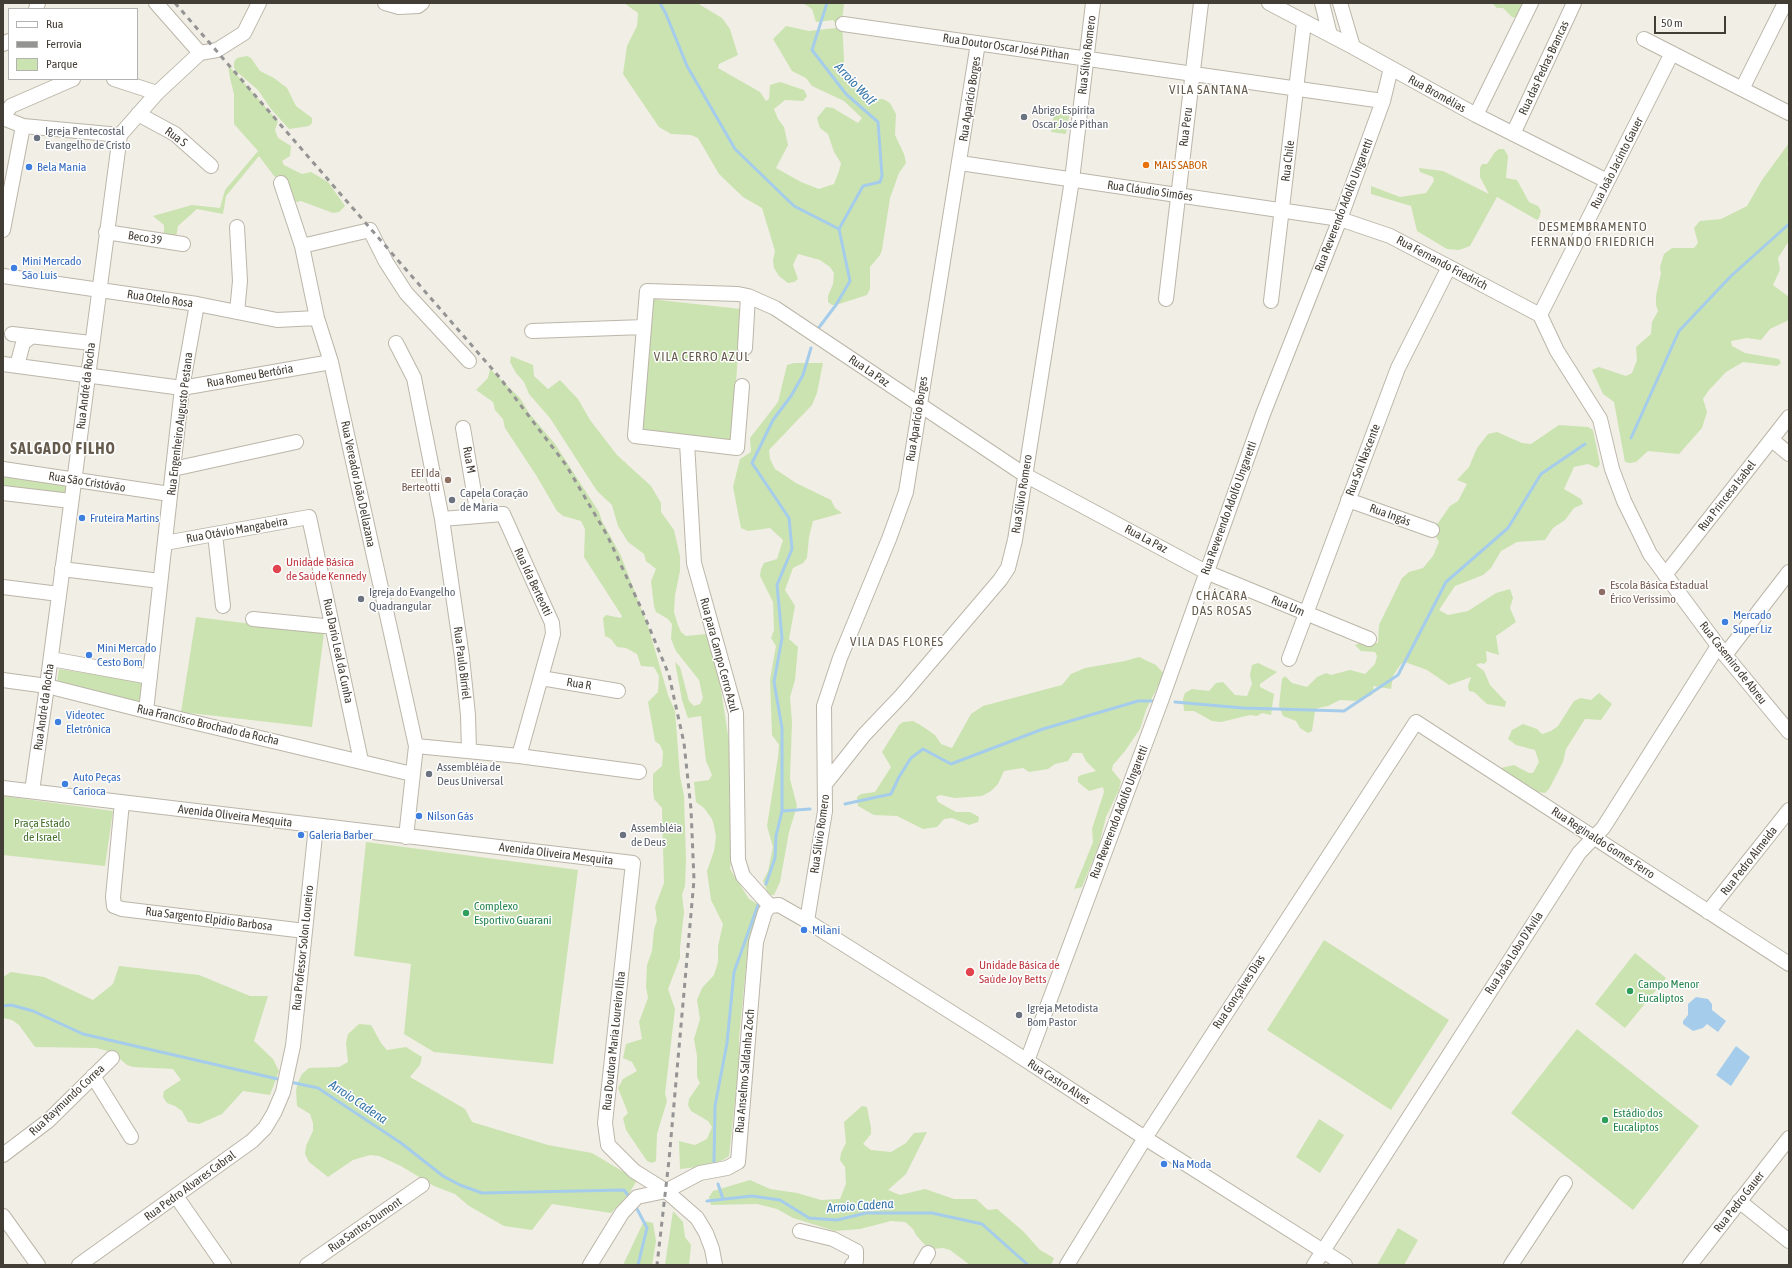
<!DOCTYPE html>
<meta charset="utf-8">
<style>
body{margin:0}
#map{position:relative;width:1792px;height:1268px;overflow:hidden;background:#f1eee5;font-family:"Asap Condensed",sans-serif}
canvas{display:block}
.frame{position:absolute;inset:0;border:4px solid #433e35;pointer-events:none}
.legend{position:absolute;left:8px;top:8px;width:130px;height:72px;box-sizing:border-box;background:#fff;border:1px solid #b4b2ae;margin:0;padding:5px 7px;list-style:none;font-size:12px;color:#433e35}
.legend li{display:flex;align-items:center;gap:8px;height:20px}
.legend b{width:20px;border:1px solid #b4b2ae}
.scale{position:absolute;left:1654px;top:16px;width:72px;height:18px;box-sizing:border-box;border:2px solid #433e35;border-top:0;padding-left:5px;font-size:12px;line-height:14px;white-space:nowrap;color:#433e35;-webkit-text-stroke:3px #fff;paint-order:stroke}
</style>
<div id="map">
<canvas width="1792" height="1268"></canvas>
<div class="frame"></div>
<ul class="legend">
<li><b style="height:5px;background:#fff"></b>Rua</li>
<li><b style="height:5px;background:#949494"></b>Ferrovia</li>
<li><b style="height:11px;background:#cbe3b0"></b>Parque</li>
</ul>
<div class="scale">50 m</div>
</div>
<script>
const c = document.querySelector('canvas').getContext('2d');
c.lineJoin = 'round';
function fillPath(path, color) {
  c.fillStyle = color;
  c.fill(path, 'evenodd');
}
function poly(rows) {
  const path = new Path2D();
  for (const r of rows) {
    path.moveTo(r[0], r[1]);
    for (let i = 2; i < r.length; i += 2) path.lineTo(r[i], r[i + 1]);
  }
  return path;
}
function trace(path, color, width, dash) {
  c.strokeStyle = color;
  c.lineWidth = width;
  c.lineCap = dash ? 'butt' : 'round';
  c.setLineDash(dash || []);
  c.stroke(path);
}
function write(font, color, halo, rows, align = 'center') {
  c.font = font + ' "Asap Condensed",sans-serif';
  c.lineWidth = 3;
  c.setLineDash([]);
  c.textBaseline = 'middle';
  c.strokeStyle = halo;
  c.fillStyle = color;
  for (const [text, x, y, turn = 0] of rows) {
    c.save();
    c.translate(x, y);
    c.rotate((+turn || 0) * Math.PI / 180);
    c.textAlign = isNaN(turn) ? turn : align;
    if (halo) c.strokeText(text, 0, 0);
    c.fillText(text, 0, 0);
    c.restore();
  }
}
const green = poly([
 [624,3,697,3,722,18,730,29,738,55,719,64,718,68,760,92,766,101,769,99,770,85,780,82,804,90,807,96,803,101,785,100,774,109,778,119,784,127,788,145,776,168,801,182,819,189,834,184,839,171,841,163,834,152,828,134,820,128,817,118,826,107,833,108,858,123,862,118,844,101,812,86,806,78,792,71,773,39,786,26,809,31,836,28,837,25,833,20,816,22,812,9,803,3,844,3,842,21,845,79,858,91,873,99,883,99,890,103,896,114,895,135,904,154,906,163,899,173,890,198,882,250,880,255,870,267,870,289,867,295,836,305,832,305,828,302,828,296,833,284,834,273,830,267,820,260,798,254,793,265,798,279,794,282,788,283,779,276,774,268,773,260,775,251,762,208,743,197,719,174,698,138,691,135,671,134,659,127,623,74,627,46,637,26,638,13],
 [1492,3,1528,3,1518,18,1512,17,1503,8,1497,8],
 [247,56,251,58,260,71,274,78,287,88,296,106,312,118,312,123,309,126,289,129,271,109,258,90,236,71,234,67,234,62,237,58],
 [228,65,278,121,275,130,278,138,291,146,290,156,282,161,284,165,302,174,311,172,328,182,345,206,339,212,333,213,301,201,297,202,288,198,282,181,274,176,259,156,226,196,223,214,197,209,178,226,176,237,164,235,164,225,153,216,192,205,220,208,225,190,258,151,234,124,234,94,230,78],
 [1055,108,1070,110,1066,134,1051,132],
 [1789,143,1789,161,1787,164,1789,165,1789,241,1778,258,1780,270,1773,285,1789,297,1789,320,1770,329,1761,340,1747,338,1731,341,1732,346,1745,353,1779,359,1781,363,1777,366,1743,362,1726,372,1709,390,1703,399,1707,412,1702,428,1679,454,1648,451,1636,462,1630,463,1625,462,1614,402,1603,394,1592,370,1599,367,1626,376,1632,373,1637,360,1636,347,1651,334,1652,322,1658,311,1656,305,1656,296,1661,273,1660,267,1664,254,1672,248,1694,248,1698,243,1694,228,1700,221,1721,219,1747,206,1762,180],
 [1499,149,1504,149,1508,156,1506,178,1517,180,1529,202,1538,206,1541,211,1539,218,1537,220,1497,197,1470,246,1459,250,1447,249,1417,231,1411,206,1371,194,1371,186,1400,197,1426,193,1434,181,1433,177,1420,172,1419,168,1443,171,1489,194,1480,177,1480,168,1482,164,1487,164,1495,152],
 [650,299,741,309,732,443,639,432],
 [511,356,533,365,534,376,548,389,560,380,578,399,590,420,617,455,651,486,661,503,661,512,674,530,680,556,680,571,675,595,674,612,678,625,681,632,686,636,707,634,713,639,733,767,729,799,734,835,730,869,749,899,761,906,748,946,739,1038,739,1065,729,1156,723,1160,706,1166,680,1169,679,1141,695,1145,707,1139,712,1127,708,1121,691,1111,688,1105,689,1099,700,1083,697,1077,697,1056,694,1039,700,1019,697,1000,702,988,714,975,718,962,718,946,723,924,711,900,707,871,714,851,716,837,714,826,712,819,704,808,696,802,694,782,709,780,712,775,706,761,701,716,688,718,682,700,675,662,680,667,689,701,694,706,700,704,703,698,699,680,676,651,671,639,672,624,668,619,656,612,654,606,651,581,656,569,646,561,644,554,628,542,618,526,612,505,597,491,550,418,529,394,524,382,516,373,510,362],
 [794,363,823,363,817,393,812,405,769,450,770,459,775,469,796,483,831,500,835,508,842,513,813,521,809,537,807,558,803,563,793,568,785,590,795,606,789,639,798,647,795,680,790,697,792,722,790,779,797,806,789,832,780,882,774,895,771,895,768,893,763,881,768,871,773,847,767,826,778,757,779,745,772,735,770,679,776,646,771,638,774,630,773,602,760,576,761,569,764,563,777,559,783,540,770,528,748,531,741,528,733,487,740,459,751,452,750,438,778,402,787,365],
 [490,369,520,398,529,413,555,444,599,512,602,521,621,556,648,626,668,695,675,711,680,776,684,796,686,860,685,886,682,895,684,912,680,948,680,958,668,989,675,1009,665,1094,667,1101,657,1134,656,1161,652,1163,647,1161,626,1130,623,1118,628,1113,618,1088,623,1079,637,1071,632,1062,623,1058,626,1044,642,1039,639,1022,648,998,646,987,647,965,652,951,654,930,657,920,655,907,664,883,662,808,654,799,653,790,653,774,662,766,663,752,660,745,655,741,648,702,658,692,659,676,654,667,641,666,637,654,626,648,617,647,611,639,605,636,603,618,606,615,621,618,622,616,584,557,585,529,581,521,563,516,557,511,536,475,505,428,503,419,495,410,493,402,476,390,488,378],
 [1559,425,1588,427,1593,430,1600,464,1597,468,1588,464,1574,467,1564,489,1581,499,1583,504,1574,508,1565,520,1553,528,1545,540,1517,542,1501,551,1491,568,1483,575,1455,586,1439,610,1448,615,1468,611,1496,593,1510,589,1513,598,1510,608,1516,622,1496,636,1499,655,1486,651,1487,661,1484,664,1480,663,1476,665,1484,671,1490,685,1506,702,1505,707,1487,704,1474,692,1469,691,1468,686,1471,677,1449,685,1427,670,1405,662,1401,664,1393,676,1391,689,1373,686,1374,690,1372,695,1355,701,1340,700,1328,706,1318,708,1315,711,1312,731,1308,733,1300,728,1296,721,1283,716,1279,706,1282,679,1285,676,1292,683,1307,687,1317,677,1326,673,1331,675,1350,670,1365,674,1375,664,1377,656,1375,652,1361,651,1355,645,1364,642,1378,643,1379,625,1402,578,1409,572,1423,568,1433,556,1439,542,1435,535,1436,526,1450,506,1458,501,1467,484,1457,480,1469,467,1477,448,1488,434,1497,432,1522,443,1531,444],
 [3,477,67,486,66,495,3,486],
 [196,617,324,633,312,727,181,712],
 [1139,657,1156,665,1164,674,1146,710,1140,729,1125,751,1113,765,1112,770,1121,781,1119,790,1106,817,1099,845,1082,887,1074,889,1093,842,1092,829,1104,792,1103,787,1089,791,1078,782,1078,777,1081,775,1096,771,1086,761,1082,753,1073,753,1068,761,1055,764,1048,769,1029,772,1023,768,1004,771,998,784,991,791,982,796,955,798,940,795,936,797,938,802,956,812,970,812,979,817,978,822,969,825,952,818,944,819,937,827,923,829,897,816,874,815,858,806,857,797,861,794,875,792,891,767,882,752,899,725,903,722,913,721,922,726,935,735,941,744,952,748,971,714,983,706,1062,685,1071,674,1085,668,1125,661],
 [1258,663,1277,672,1260,684,1260,687,1274,694,1271,715,1262,713,1257,716,1250,715,1221,722,1212,721,1194,711,1184,711,1183,699,1185,693,1192,689,1209,691,1216,683,1223,682,1235,695,1247,696,1252,684,1250,675,1252,665],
 [59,669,143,682,140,703,57,682],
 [1599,693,1612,704,1601,720,1585,719,1566,749,1563,762,1549,789,1545,793,1530,791,1499,770,1501,768,1514,765,1529,773,1533,773,1539,762,1535,750,1516,745,1508,739,1512,730,1523,724,1537,729,1542,734,1551,731,1558,726,1574,701,1581,698,1591,700],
 [3,796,113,811,105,866,3,855],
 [366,842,578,870,553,1064,434,1052,404,1034,411,964,354,956],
 [1324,940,1449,1020,1391,1110,1267,1030],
 [1635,953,1666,978,1625,1028,1595,1004],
 [119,966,199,975,250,996,268,996,254,1041,273,1059,279,1071,270,1095,243,1091,222,1114,199,1124,188,1122,182,1111,175,1106,167,1103,163,1097,164,1091,181,1080,173,1069,133,1067,127,1065,112,1052,96,1048,35,1047,19,1025,12,1020,3,1018,3,977,11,972,44,977,93,1000,113,984],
 [359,1024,371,1025,381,1043,387,1050,406,1047,422,1057,420,1065,410,1077,465,1109,472,1122,548,1145,592,1153,637,1180,629,1194,611,1213,552,1204,532,1230,504,1226,469,1206,455,1194,434,1186,401,1166,379,1156,370,1155,353,1160,328,1177,309,1162,305,1154,306,1146,313,1131,313,1123,310,1114,297,1106,296,1090,298,1082,302,1074,309,1068,339,1067,348,1062,346,1043,348,1034],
 [1577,1029,1699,1126,1633,1210,1511,1113],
 [862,1106,867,1107,871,1128,871,1134,863,1144,871,1150,891,1152,906,1143,914,1133,927,1132,906,1174,888,1190,900,1195,925,1189,954,1199,976,1199,988,1210,997,1209,1023,1231,1040,1250,1054,1258,1051,1265,970,1265,950,1250,943,1248,932,1249,924,1244,916,1235,913,1229,905,1222,891,1221,860,1229,835,1231,793,1218,777,1209,757,1204,711,1205,709,1197,713,1191,750,1180,770,1189,797,1193,821,1200,840,1199,846,1184,845,1167,840,1160,841,1153,846,1143,844,1122],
 [1319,1119,1344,1135,1320,1173,1296,1157],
 [673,1211,683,1222,685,1237,691,1245,689,1265,665,1265],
 [644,1221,653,1223,656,1241,652,1265,623,1265],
 [1398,1228,1418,1240,1404,1265,1377,1265]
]);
const water = poly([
 [1696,997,1708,999,1712,1004,1712,1010,1726,1021,1718,1032,1707,1024,1703,1028,1693,1031,1683,1024,1683,1021,1688,1015,1688,1004],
 [1736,1046,1750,1057,1731,1086,1716,1075]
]);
const stream = poly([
 [660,3,666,14,687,66,735,149,794,206,839,229],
 [817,330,836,305,850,281,839,229,863,186,880,182,882,176,878,122,846,94,812,50,827,3],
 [1631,438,1679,331,1731,276,1789,224],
 [1175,702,1243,708,1344,711,1398,675,1446,582,1508,528,1541,474,1585,444],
 [845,804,891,794,899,777,911,758,923,749,951,764,1043,729,1138,701,1157,701],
 [782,811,810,809],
 [766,884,775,858,776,836,782,811,782,728,774,682,782,638,777,585,792,549,789,518,752,463,773,420,791,396,803,375,811,348],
 [3,1006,11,1005,33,1011,83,1034,282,1080],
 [290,1082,318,1088,401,1143,443,1176,460,1185,482,1193,624,1190,631,1199],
 [714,1162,715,1106,727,1043,734,972,758,905],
 [718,1184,723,1199],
 [707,1201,752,1196,780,1200,809,1218,837,1220,866,1213,932,1213,982,1224,1028,1265],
 [635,1205,647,1228,638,1265]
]);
const minor = poly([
 [156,3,200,53],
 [385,3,399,7,418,6,422,3],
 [1269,3,1353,47,1476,115,1607,181],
 [1322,3,1330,35],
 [1340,3,1353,47],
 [36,9,38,3],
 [843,24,1383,101],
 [1644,39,1789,113],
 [3,44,9,41],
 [114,79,157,93],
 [1742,89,1785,3],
 [138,114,175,134,211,166],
 [1476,115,1531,3],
 [3,117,11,106,73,79],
 [3,118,23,126,120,135],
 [1513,134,1574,3],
 [960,163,1340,219,1390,236,1540,315],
 [281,183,302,246,317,318,331,362,416,746,406,837],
 [237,227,240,281,237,312],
 [3,230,23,126],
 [106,232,183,244],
 [302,246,370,230,386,262,406,293,469,361],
 [3,276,197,304,277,320,317,318],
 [1166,299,1201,3],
 [1271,301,1304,22],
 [1540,315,1557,351,1600,419,1612,469,1624,501,1650,554,1725,655,1789,732],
 [1540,315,1672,53],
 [644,327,635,436,737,448,742,386],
 [532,331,644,327,647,291,738,294,748,296,775,308,1025,475,1206,572,1369,639],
 [12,334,91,343],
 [396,343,414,378,442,519,462,657,468,715,469,751],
 [745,348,748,296],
 [3,364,182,388,331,362],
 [17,366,23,343,32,336],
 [463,428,478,516],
 [1772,440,1789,454],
 [687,443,694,563,736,713,738,860,743,876,770,906],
 [3,469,170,494],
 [173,469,296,442],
 [3,493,71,501],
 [1348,500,1432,530],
 [442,519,503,514,552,623,553,634,519,756],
 [215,534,223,606],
 [165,543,309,517,361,761],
 [62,569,160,581],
 [1665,575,1789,417],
 [3,587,59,594],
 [253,619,324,626,332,625],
 [1725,655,1789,572],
 [51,659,150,677],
 [1289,659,1398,368,1449,267],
 [541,678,618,691],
 [3,680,47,686,146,711,412,774],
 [146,711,182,388,197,304],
 [416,746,519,756,639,772],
 [826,783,864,735,902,695,1000,580,1008,568,1015,540,1072,180,1093,3],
 [3,788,633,863,605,1123,608,1145,634,1171,666,1191,697,1218,706,1233,712,1249,715,1265],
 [32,791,47,686,120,135,157,93,200,53,217,50,244,33,259,3],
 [122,802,113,897,114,906,122,909,305,931],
 [770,906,779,905,807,921,992,1038,1145,1138,1345,1265],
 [1708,912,1789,810],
 [807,921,825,811,824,706,840,658,889,539,906,492,978,43],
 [1027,1061,1161,701,1263,414,1340,219,1383,101,1391,68],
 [93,1076,131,1137],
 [3,1155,48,1121,112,1058],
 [176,1196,224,1265],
 [1739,1201,1789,1241],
 [3,1216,38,1265],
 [800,1231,833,1239,856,1251,856,1261,852,1265],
 [79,1265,252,1141,265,1128,274,1113,283,1092,293,1046,316,826],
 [307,1265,422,1185],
 [590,1265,622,1213,637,1197,666,1191,700,1173,727,1168,738,1162,756,942,765,912,770,906],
 [921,1265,928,1253],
 [1067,1265,1145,1138,1416,722,1789,964],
 [1314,1265,1579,853,1603,828,1612,814,1718,646],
 [1511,1265,1565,1183],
 [1690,1265,1789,1138]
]);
const rail = poly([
 [175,3,500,378,566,465,607,535,642,610,669,675,684,743,691,809,694,880,669,1160,657,1265]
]);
const markers = [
 [1024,117,4,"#6b7280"],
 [37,138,4,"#6b7280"],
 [1146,165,4,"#e8710a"],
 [29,167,4,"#3f7fe0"],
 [14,268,4,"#3f7fe0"],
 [448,480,4,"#8d6e63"],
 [452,500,4,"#6b7280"],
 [82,518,4,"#3f7fe0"],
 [277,569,5,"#e0444e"],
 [1602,592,4,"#8d6e63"],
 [361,599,4,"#6b7280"],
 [1725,622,4,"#3f7fe0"],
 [89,655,4,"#3f7fe0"],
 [58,722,4,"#3f7fe0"],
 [429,774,4,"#6b7280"],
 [65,784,4,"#3f7fe0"],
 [419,816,4,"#3f7fe0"],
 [301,835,4,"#3f7fe0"],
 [623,835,4,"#6b7280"],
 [466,913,4,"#2e9e5b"],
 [804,930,4,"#3f7fe0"],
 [970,972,5,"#e0444e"],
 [1630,991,4,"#2e9e5b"],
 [1019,1015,4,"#6b7280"],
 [1605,1120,4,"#2e9e5b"],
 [1164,1164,4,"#3f7fe0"]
];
const streetNames = [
 ["Rua Doutor Oscar José Pithan",1006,47,8],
 ["Rua Sílvio Romero",1087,55,-83],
 ["Rua das Pedras Brancas",1544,68,-65],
 ["Rua Bromélias",1437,94,29],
 ["Rua Aparício Borges",970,99,-81],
 ["Rua Peru",1186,127,-83],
 ["Rua S",176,137,36],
 ["Rua Chile",1288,161,-83],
 ["Rua João Jacinto Gauer",1617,163,-63],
 ["Rua Cláudio Simões",1150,191,8],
 ["Rua Reverendo Adolfo Ungaretti",1344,205,-69],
 ["Beco 39",145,238,9],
 ["Rua Fernando Friedrich",1442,263,28],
 ["Rua Otelo Rosa",160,299,8],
 ["Rua La Paz",869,371,34],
 ["Rua Romeu Bertória",250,376,-10],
 ["Rua André da Rocha",86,386,-83],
 ["Rua Aparício Borges",917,419,-81],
 ["Rua Engenheiro Augusto Pestana",180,424,-83],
 ["Rua M",469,460,80],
 ["Rua Sol Nascente",1363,460,-69],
 ["Rua São Cristóvão",87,482,9],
 ["Rua Vereador João Dellazana",358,484,78],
 ["Rua Sílvio Romero",1022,494,-81],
 ["Rua Princesa Isabel",1727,496,-52],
 ["Rua Reverendo Adolfo Ungaretti",1229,508,-70],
 ["Rua Ingás",1390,515,20],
 ["Rua Otávio Mangabeira",237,530,-10],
 ["Rua La Paz",1146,539,28],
 ["Rua Ida Berteotti",533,582,65],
 ["Rua Um",1288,606,23],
 ["Rua Dario Leal da Cunha",338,651,78],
 ["Rua para Campo Cerro Azul",719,655,75],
 ["Rua Paulo Birriel",462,663,83],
 ["Rua Casemiro de Abreu",1733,663,52],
 ["Rua R",579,684,9],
 ["Rua André da Rocha",44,707,-82],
 ["Rua Francisco Brochado da Rocha",208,725,13],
 ["Rua Reverendo Adolfo Ungaretti",1119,812,-69],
 ["Avenida Oliveira Mesquita",235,816,7],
 ["Rua Sílvio Romero",820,834,-82],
 ["Rua Reginaldo Gomes Ferro",1603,843,33],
 ["Avenida Oliveira Mesquita",556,854,7],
 ["Rua Pedro Almeida",1749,861,-52],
 ["Rua Sargento Elpídio Barbosa",209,919,7],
 ["Rua Professor Solon Loureiro",303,948,-84],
 ["Rua João Lobo D'Avila",1514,953,-57],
 ["Rua Gonçalves Dias",1239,992,-57],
 ["Rua Doutora Maria Loureiro Ilha",614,1041,-84],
 ["Rua Anselmo Saldanha Zoch",745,1071,-85],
 ["Rua Castro Alves",1059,1082,33],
 ["Rua Raymundo Correa",67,1100,-43],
 ["Rua Pedro Alvares Cabral",190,1186,-36],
 ["Rua Pedro Gauer",1739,1202,-52],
 ["Rua Santos Dumont",365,1225,-35]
];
const worshipNames = [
 ["Abrigo Espírita",1032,110],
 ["Oscar José Pithan",1032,124],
 ["Igreja Pentecostal",45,131],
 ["Evangelho de Cristo",45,145],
 ["Capela Coração",460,493],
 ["de Maria",460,507],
 ["Igreja do Evangelho",369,592],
 ["Quadrangular",369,606],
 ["Assembléia de",437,767],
 ["Deus Universal",437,781],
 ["Assembléia",631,828],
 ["de Deus",631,842],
 ["Igreja Metodista",1027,1008],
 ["Bom Pastor",1027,1022]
];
const foodNames = [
 ["MAIS SABOR",1154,165]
];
const shopNames = [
 ["Bela Mania",37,167],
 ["Mini Mercado",22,261],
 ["São Luis",22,275],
 ["Fruteira Martins",90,518],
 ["Mercado",1733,615],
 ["Super Liz",1733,629],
 ["Mini Mercado",97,648],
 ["Cesto Bom",97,662],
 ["Videotec",66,715],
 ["Eletrônica",66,729],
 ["Auto Peças",73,777],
 ["Carioca",73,791],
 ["Nilson Gás",427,816],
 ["Galeria Barber",309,835],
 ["Milani",812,930],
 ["Na Moda",1172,1164]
];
const educationNames = [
 ["EEI Ida",440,473],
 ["Berteotti",440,487],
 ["Escola Básica Estadual",1610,585,"left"],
 ["Érico Veríssimo",1610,599,"left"]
];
const healthNames = [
 ["Unidade Básica",286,562],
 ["de Saúde Kennedy",286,576],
 ["Unidade Básica de",979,965],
 ["Saúde Joy Betts",979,979]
];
const parkNames = [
 ["Praça Estado",42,823],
 ["de Israel",42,837]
];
const leisureNames = [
 ["Complexo",474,906],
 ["Esportivo Guarani",474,920],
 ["Campo Menor",1638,984],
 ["Eucalíptos",1638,998],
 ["Estádio dos",1613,1113],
 ["Eucaliptos",1613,1127]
];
const waterNames = [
 ["Arroio Wolf",855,84,47],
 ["Arroio Cadena",358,1102,34],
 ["Arroio Cadena",860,1206,-4]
];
const neighbourhoodNames = [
 ["VILA SANTANA",1209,90],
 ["DESMEMBRAMENTO",1593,227],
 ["FERNANDO FRIEDRICH",1593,242],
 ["VILA CERRO AZUL",702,357],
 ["CHÁCARA",1222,596],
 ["DAS ROSAS",1222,611],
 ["VILA DAS FLORES",897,642]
];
const districtNames = [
 ["SALGADO FILHO",63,449]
];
fillPath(green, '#cbe3b0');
fillPath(water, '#a5cdeb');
trace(stream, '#a5cdeb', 3);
trace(minor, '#bcb6a9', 16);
trace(minor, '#fff', 14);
trace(rail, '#949494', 3, [5, 5]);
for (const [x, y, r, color] of markers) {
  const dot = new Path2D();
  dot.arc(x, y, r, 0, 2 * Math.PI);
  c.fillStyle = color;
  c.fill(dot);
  trace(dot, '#fff', 1.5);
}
write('12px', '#433e35', '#fff', streetNames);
write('12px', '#5b616d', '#fff', worshipNames, 'left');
write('12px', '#c56008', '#fff', foodNames, 'left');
write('12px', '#366cbe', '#fff', shopNames, 'left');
write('12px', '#785e54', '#fff', educationNames, 'right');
write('12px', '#be3a42', '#fff', healthNames, 'left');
write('12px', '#45712d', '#fff', parkNames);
write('12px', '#27864d', '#fff', leisureNames, 'left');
write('italic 13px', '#3675a8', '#fff', waterNames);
c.letterSpacing = '1px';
write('13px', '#665c4d', '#fff', neighbourhoodNames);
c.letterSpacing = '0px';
c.letterSpacing = '1px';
write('bold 16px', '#665c4d', '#fff', districtNames);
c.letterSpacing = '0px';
</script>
